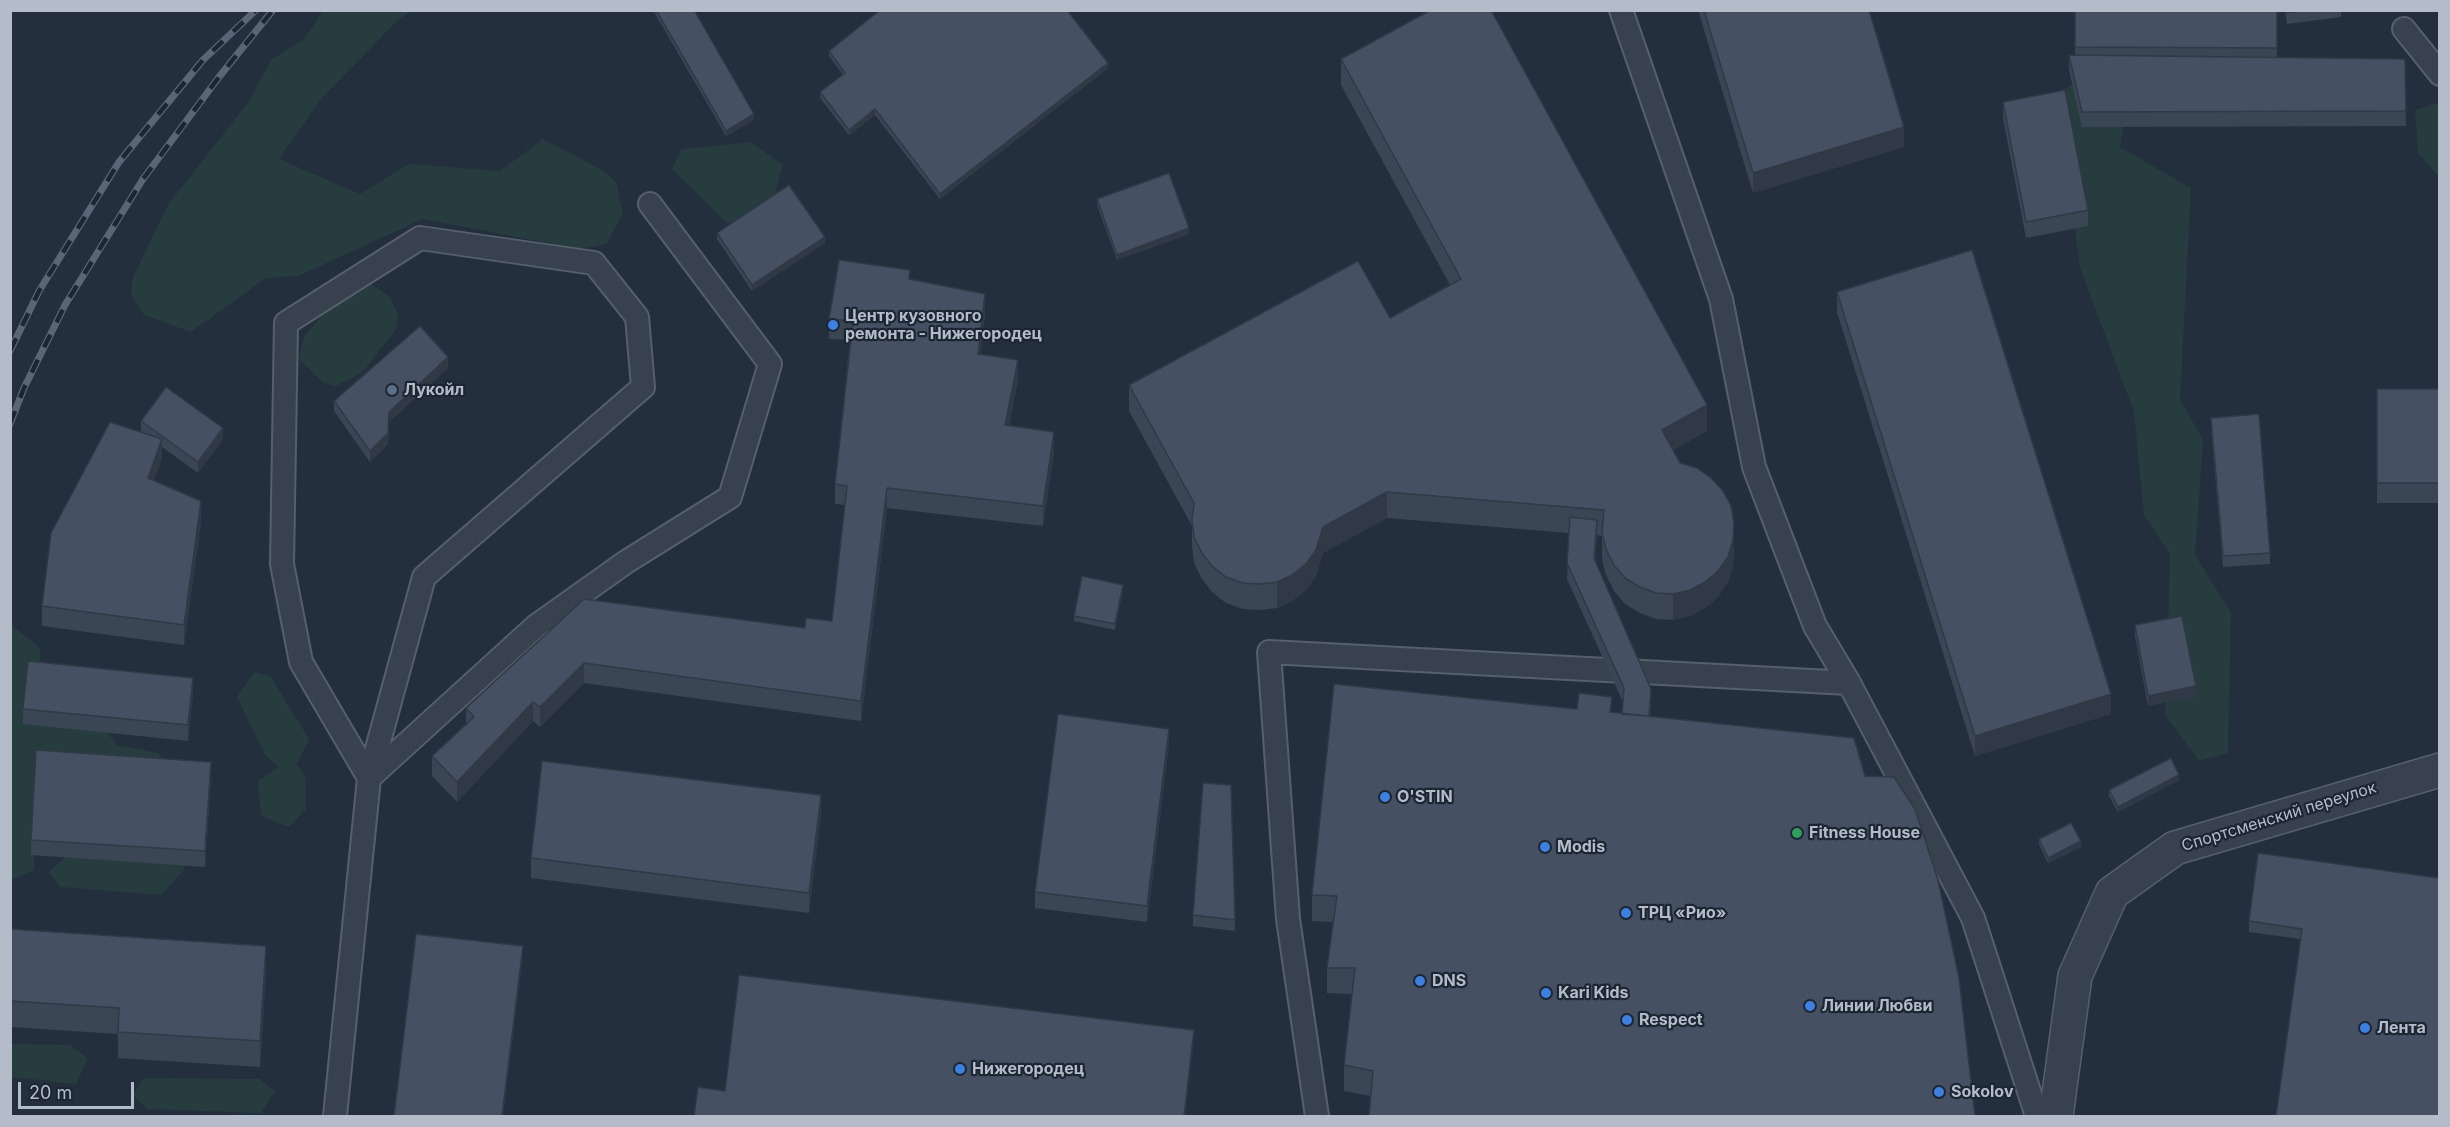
<!DOCTYPE html>
<meta charset="utf-8">
<style>
body{margin:0}
#map{position:relative;width:2450px;height:1127px;overflow:hidden;background:#242f3e;font-family:Inter,sans-serif}
canvas{display:block}
.frame{position:absolute;inset:0;border:12px solid #b4bcc9;pointer-events:none}
.scale{position:absolute;left:18px;top:1082px;width:116px;height:27px;box-sizing:border-box;border:3px solid #b4bcc9;border-top:0;padding-left:8px;font-size:18px;line-height:21px;white-space:nowrap;color:#b4bcc9;-webkit-text-stroke:4px #1d2633;paint-order:stroke}
</style>
<div id="map">
<canvas width="2450" height="1127"></canvas>
<div class="frame"></div>
<div class="scale">20 m</div>
</div>
<script>
const c = document.querySelector('canvas').getContext('2d');
c.lineJoin = 'round';
function fillPath(path, color) {
  c.fillStyle = color;
  c.fill(path, 'evenodd');
}
function poly(rows) {
  const path = new Path2D();
  for (const r of rows) {
    path.moveTo(r[0], r[1]);
    for (let i = 2; i < r.length; i += 2) path.lineTo(r[i], r[i + 1]);
  }
  return path;
}
function trace(path, color, width, dash) {
  c.strokeStyle = color;
  c.lineWidth = width;
  c.lineCap = dash ? 'butt' : 'round';
  c.setLineDash(dash || []);
  c.stroke(path);
}
function write(font, color, halo, rows, align = 'center') {
  c.font = font + ' Inter,sans-serif';
  c.lineWidth = 4.5;
  c.setLineDash([]);
  c.textBaseline = 'middle';
  c.strokeStyle = halo;
  c.fillStyle = color;
  for (const [text, x, y, turn = 0] of rows) {
    c.save();
    c.translate(x, y);
    c.rotate((+turn || 0) * Math.PI / 180);
    c.textAlign = isNaN(turn) ? turn : align;
    if (halo) c.strokeText(text, 0, 0);
    c.fillText(text, 0, 0);
    c.restore();
  }
}
const green = poly([
 [323,11,410,11,397,21,321,99,279,159,360,194,409,164,500,171,543,139,604,171,616,182,623,214,606,244,580,249,423,219,298,276,266,278,191,332,144,315,131,295,133,277,168,205,249,101,271,60,304,39],
 [2089,74,2128,98,2120,147,2191,188,2180,399,2203,440,2195,555,2231,613,2228,753,2199,761,2165,715,2170,554,2144,515,2134,412,2080,268,2057,94],
 [2439,103,2440,103,2439,177,2418,153,2415,110],
 [751,142,783,165,772,202,728,224,672,169,681,149],
 [360,281,375,286,391,298,398,316,396,329,362,373,336,386,324,383,299,359,304,337,348,285],
 [10,624,40,648,42,710,95,717,117,745,158,753,182,785,184,870,161,895,60,887,49,872,68,855,34,842,34,870,13,879,11,877],
 [254,672,270,676,309,739,297,764,305,776,306,809,289,827,261,816,258,781,279,767,265,755,237,697],
 [11,1044,70,1045,88,1058,76,1084,12,1077],
 [144,1078,260,1079,275,1092,260,1113,147,1109,133,1095]
]);
const lane = poly([
 [1621,10,1721,299,1754,467,1815,626,1849,683,1973,918,2037,1116],
 [2404,29,2440,74],
 [420,238,594,263,637,317,643,387,424,577,369,778,301,662,282,564,286,323,420,238],
 [335,1116,369,778,536,626,626,562,730,497,770,364,650,204],
 [1317,1116,1288,919,1269,652,1849,683]
]);
const street = poly([
 [2056,1116,2075,976,2112,893,2175,848,2440,770]
]);
const rail = poly([
 [10,351,39,291,119,162,203,60,256,10],
 [10,424,24,388,65,305,143,179,219,77,273,10]
]);
const wall = poly([
 [653,10,694,10,754,120,726,136],
 [1698,10,1869,10,1904,147,1753,193],
 [2075,10,2277,10,2277,57,2405,59,2406,126,2082,127,2069,70,2069,55,2075,55],
 [2285,10,2341,10,2341,17,2287,24],
 [829,51,1108,68,940,199,875,115,849,135,820,98,820,92,843,75,829,56],
 [1341,59,1707,431,1673,450,1734,549,1733,566,1728,582,1718,597,1705,608,1690,616,1673,620,1656,619,1640,613,1625,604,1614,591,1606,575,1602,559,1602,536,1597,535,1595,560,1651,705,1650,717,1371,1096,1344,1091,1344,1065,1352,994,1327,993,1327,968,1333,922,1312,921,1312,895,1612,712,1622,714,1623,702,1567,579,1569,533,1387,518,1323,553,1316,576,1306,590,1292,601,1277,608,1260,610,1243,609,1226,603,1212,592,1202,579,1194,563,1192,546,1192,526,1129,411,1129,385,1390,318,1450,285,1341,85],
 [2003,102,2088,210,2088,226,2026,238,2003,118],
 [1097,199,1189,234,1117,260,1097,205],
 [717,233,825,243,752,291,717,239],
 [910,279,985,314,980,355,1018,380,1009,426,1054,452,1043,526,887,508,861,721,584,683,540,727,533,721,457,802,432,776,432,756,466,724,466,708,584,599,805,628,832,621,845,505,835,504,835,484,850,340,829,339,829,319],
 [1837,292,2111,714,1975,756,1837,312],
 [448,368,389,422,388,444,370,462,334,411,334,401],
 [2377,389,2439,389,2439,503,2377,503],
 [2211,418,2270,553,2270,564,2223,567,2211,428],
 [141,421,223,439,198,473,162,447,162,458,154,480,201,521,184,645,42,626,42,606,141,432],
 [1123,590,1115,630,1074,621,1074,616],
 [2135,625,2196,697,2148,706,2135,636],
 [193,694,188,741,23,724,23,709],
 [1169,744,1147,922,1035,908,1035,892],
 [211,777,205,867,31,855,31,840],
 [2179,780,2118,812,2109,796,2109,790],
 [821,815,809,913,531,878,531,858],
 [2039,839,2081,847,2048,863,2039,844],
 [2439,878,2300,939,2249,932,2249,921],
 [1193,915,1235,920,1235,931,1193,926],
 [10,929,266,972,260,1067,118,1058,118,1034,10,1027]
]);
const shadedWall = poly([
 [1108,63,1108,68,940,199,940,194],
 [875,109,875,115,849,135,849,130],
 [754,114,754,120,726,136,726,131],
 [1904,127,1904,147,1753,193,1753,173],
 [1189,228,1189,234,1117,260,1117,255],
 [825,237,825,243,752,291,752,285],
 [985,294,985,314,978,374,978,354],
 [448,357,448,368,389,422,388,444,370,462,370,451,389,412],
 [1018,360,1018,380,1005,445,1005,425],
 [1707,405,1707,431,1662,456,1662,430],
 [223,428,223,439,198,473,198,462],
 [1054,432,1054,452,1043,526,1043,506],
 [162,439,162,458,148,497,148,478],
 [887,488,887,508,861,721,861,701],
 [1387,492,1387,518,1323,553,1316,576,1306,590,1292,601,1277,608,1277,582,1323,527],
 [201,501,201,521,184,645,184,625],
 [1597,520,1597,535,1594,573,1594,558],
 [1734,523,1733,566,1728,582,1718,597,1705,608,1690,616,1673,620,1673,594],
 [1123,585,1123,590,1115,630,1115,624],
 [584,663,584,683,540,727,540,707],
 [193,678,193,694,188,741,188,725],
 [2196,686,2196,697,2148,706,2148,696],
 [2111,694,2111,714,1975,756,1975,736],
 [533,702,533,721,457,802,457,782],
 [1169,729,1169,744,1147,922,1147,906],
 [211,762,211,777,205,867,205,851],
 [2179,775,2179,780,2118,812,2118,807],
 [821,795,821,815,809,913,809,893],
 [2081,841,2081,847,2048,863,2048,858],
 [266,946,266,972,260,1067,260,1041],
 [523,946,523,957,503,1116,502,1116],
 [1194,1030,1194,1041,1185,1116,1184,1116]
]);
const building = poly([
 [656,10,694,10,754,114,726,131,656,10],
 [880,10,1067,10,1108,63,940,194,875,109,849,130,820,92,845,73,829,51,880,10],
 [1431,10,1491,10,1707,405,1662,430,1680,463,1697,468,1711,478,1723,491,1731,506,1734,523,1733,540,1728,557,1718,571,1705,582,1690,590,1673,594,1656,593,1640,587,1625,578,1614,565,1606,549,1602,533,1604,510,1387,492,1323,527,1316,550,1306,564,1292,575,1277,582,1260,584,1243,583,1226,577,1212,566,1202,553,1194,537,1192,520,1194,503,1129,385,1358,261,1390,318,1461,279,1341,59,1431,10],
 [1704,10,1869,10,1904,127,1753,173,1704,10],
 [2075,10,2277,10,2277,48,2075,47,2075,10],
 [2287,10,2307,10,2287,13,2287,10],
 [2069,55,2405,59,2406,111,2082,112,2069,55],
 [2065,90,2088,210,2026,222,2003,102,2065,90],
 [1169,173,1189,228,1117,255,1097,199,1169,173],
 [789,185,825,237,752,285,717,233,789,185],
 [1972,250,2111,694,1975,736,1837,292,1972,250],
 [839,260,910,270,909,279,985,294,978,354,1018,360,1005,425,1054,432,1043,506,887,488,861,701,584,663,540,707,533,702,457,782,432,756,474,717,466,708,584,599,805,628,806,618,832,621,847,486,835,484,853,321,829,319,839,260],
 [420,326,448,357,389,412,388,433,370,451,334,401,420,326],
 [166,387,223,428,198,462,141,421,166,387],
 [2377,389,2439,389,2439,483,2377,483,2377,389],
 [2259,414,2270,553,2223,556,2211,418,2259,414],
 [110,422,162,439,148,478,201,501,184,625,42,606,51,533,110,422],
 [1570,517,1597,520,1594,558,1651,689,1649,716,1622,714,1624,688,1567,563,1570,517],
 [1082,576,1123,585,1115,624,1074,616,1082,576],
 [2182,616,2196,686,2148,696,2135,625,2182,616],
 [28,661,193,678,188,725,23,709,28,661],
 [1334,684,1577,709,1579,693,1612,697,1610,712,1854,738,1865,776,1894,777,1915,809,1938,880,1959,978,1975,1116,1369,1116,1373,1071,1344,1065,1355,968,1327,968,1337,896,1312,895,1334,684],
 [1058,714,1169,729,1147,906,1035,892,1058,714],
 [36,750,211,762,205,851,31,840,36,750],
 [2171,758,2179,775,2118,807,2109,790,2171,758],
 [542,761,821,795,809,893,531,858,542,761],
 [1203,783,1231,785,1235,920,1193,915,1203,783],
 [2071,823,2081,841,2048,858,2039,839,2071,823],
 [2258,853,2439,878,2439,1116,2276,1116,2302,929,2249,921,2258,853],
 [10,929,266,946,260,1041,118,1032,119,1008,10,1001,10,929],
 [416,934,523,946,502,1116,394,1116,416,934],
 [739,975,1194,1030,1184,1116,694,1116,698,1087,725,1091,739,975]
]);
const markers = [
 [833,325,6,"#3f7fe0"],
 [392,390,6,"#5c6f8a"],
 [1385,797,6,"#3f7fe0"],
 [1797,833,6,"#2e9e5b"],
 [1545,847,6,"#3f7fe0"],
 [1626,913,6,"#3f7fe0"],
 [1420,981,6,"#3f7fe0"],
 [1546,993,6,"#3f7fe0"],
 [1810,1006,6,"#3f7fe0"],
 [1627,1020,6,"#3f7fe0"],
 [2365,1028,6,"#3f7fe0"],
 [960,1069,6,"#3f7fe0"],
 [1939,1092,6,"#3f7fe0"]
];
const poiNames = [
 ["Центр кузовного",845,316],
 ["ремонта - Нижегородец",845,334],
 ["Лукойл",404,390],
 ["O'STIN",1397,797],
 ["Fitness House",1809,833],
 ["Modis",1557,847],
 ["ТРЦ «Рио»",1638,913],
 ["DNS",1432,981],
 ["Kari Kids",1558,993],
 ["Линии Любви",1822,1006],
 ["Respect",1639,1020],
 ["Лента",2377,1028],
 ["Нижегородец",972,1069],
 ["Sokolov",1951,1092]
];
const streetNames = [
 ["Спортсменский переулок",2279,817,-17]
];
fillPath(green, '#263c3f');
trace(lane, '#565f6c', 26);
trace(street, '#565f6c', 36);
trace(lane, '#38414e', 22);
trace(street, '#38414e', 33);
trace(rail, '#5a6575', 7);
trace(rail, '#1d2633', 4.5, [14]);
fillPath(wall, '#3b4654');
fillPath(shadedWall, '#303945');
fillPath(building, '#455162');
trace(building, '#303945', 1.5);
for (const [x, y, r, color] of markers) {
  const dot = new Path2D();
  dot.arc(x, y, r, 0, 2 * Math.PI);
  c.fillStyle = color;
  c.fill(dot);
  trace(dot, '#1d2633', 2);
}
write('bold 16px', '#b4bcc9', '#1d2633', poiNames, 'left');
write('16px', '#b4bcc9', '#1d2633', streetNames);
</script>
